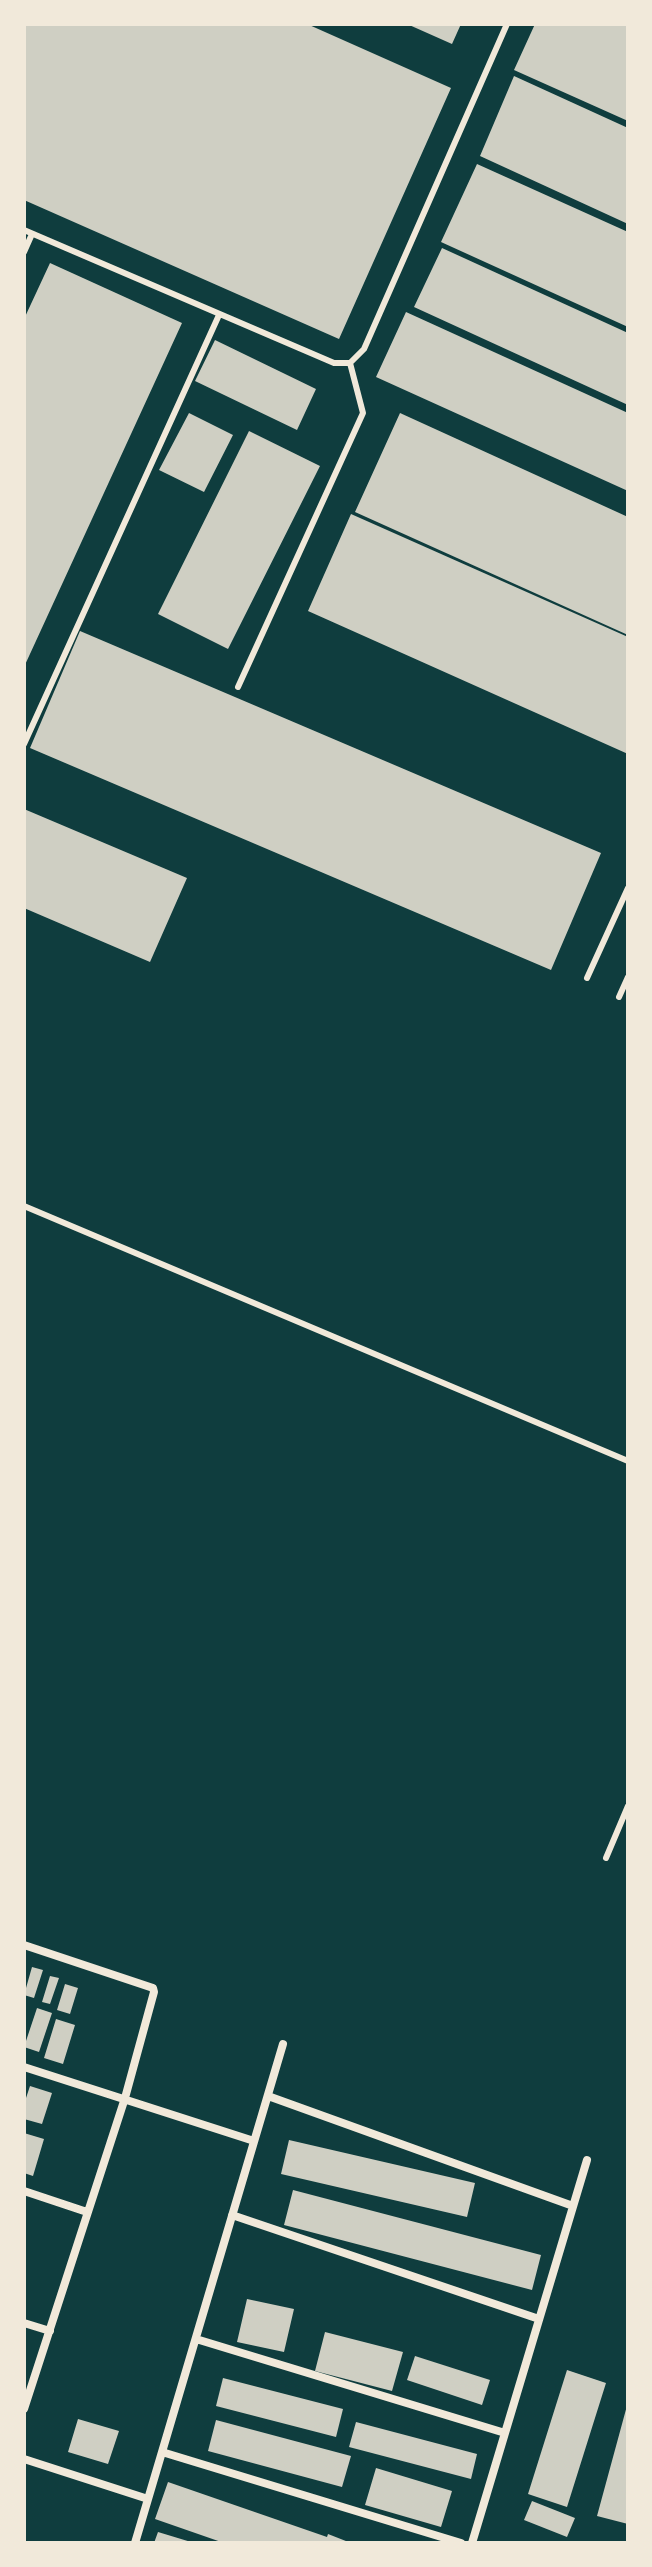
<!DOCTYPE html>
<style>
body{margin:0}
#map{position:relative;width:652px;height:2567px;overflow:hidden;background:#0f3d3e;font-family:"Roboto Condensed",sans-serif}
canvas{display:block}
.frame{position:absolute;inset:0;border:26px solid #f1e9da;pointer-events:none}
</style>
<div id="map">
<canvas width="652" height="2567"></canvas>
<div class="frame"></div>
</div>
<script>
const c = document.querySelector('canvas').getContext('2d');
c.lineJoin = 'round';
function fillPath(path, color) {
  c.fillStyle = color;
  c.fill(path, 'evenodd');
}
function poly(rows) {
  const path = new Path2D();
  for (const r of rows) {
    path.moveTo(r[0], r[1]);
    for (let i = 2; i < r.length; i += 2) path.lineTo(r[i], r[i + 1]);
  }
  return path;
}
function trace(path, color, width, dash) {
  c.strokeStyle = color;
  c.lineWidth = width;
  c.lineCap = dash ? 'butt' : 'round';
  c.setLineDash(dash || []);
  c.stroke(path);
}
const building = poly([
 [24,24,307,24,451,88,339,339,24,200],
 [407,24,461,24,452,44],
 [535,24,628,24,628,121,514,70],
 [514,76,628,128,628,224,480,156],
 [477,164,628,232,628,327,441,242],
 [442,248,628,333,628,405,414,307],
 [50,263,182,323,24,667,24,319],
 [406,312,628,413,628,491,376,377],
 [215,340,316,389,297,430,195,381],
 [189,413,233,435,204,492,159,470],
 [400,413,628,517,628,635,355,512],
 [249,431,320,466,228,649,158,614],
 [351,514,628,637,628,754,308,611],
 [80,631,601,853,551,970,30,748],
 [24,809,187,878,150,962,24,908],
 [32,1967,43,1970,34,1998,24,1995],
 [50,1976,59,1978,50,2004,42,2002],
 [65,1984,78,1988,70,2014,57,2010],
 [37,2008,52,2013,39,2052,24,2047],
 [56,2019,75,2025,63,2064,44,2058],
 [30,2086,52,2093,42,2124,24,2119,24,2104],
 [24,2133,44,2139,33,2176,24,2173],
 [289,2140,475,2183,467,2217,281,2174],
 [293,2190,541,2255,532,2290,284,2225],
 [247,2299,294,2309,284,2352,237,2342],
 [325,2332,403,2352,392,2391,315,2371],
 [415,2356,490,2380,482,2405,407,2380],
 [567,2370,606,2383,567,2507,528,2494],
 [223,2378,343,2409,336,2437,216,2406],
 [628,2402,628,2524,597,2516],
 [78,2419,119,2431,108,2464,68,2452],
 [216,2420,351,2456,342,2487,208,2451],
 [356,2422,477,2454,471,2479,349,2447],
 [376,2468,452,2491,441,2527,365,2505],
 [168,2482,327,2537,328,2534,351,2543,224,2543,155,2519],
 [532,2501,575,2518,567,2537,524,2520],
 [158,2532,191,2542,191,2543,154,2543]
]);
const service = poly([
 [24,230,334,363,350,363,364,349,507,24],
 [24,252,32,234],
 [238,687,363,413,350,363],
 [24,744,219,315],
 [587,978,628,888],
 [619,997,628,977],
 [24,1206,628,1461],
 [606,1858,628,1806]
]);
const minor = poly([
 [24,1945,153,1988,154,1992,125,2098,24,2409],
 [24,2067,254,2141],
 [268,2096,573,2206],
 [24,2191,87,2212],
 [232,2215,539,2319],
 [24,2323,50,2331],
 [196,2339,505,2433],
 [162,2452,461,2543],
 [24,2459,148,2499],
 [135,2543,283,2044],
 [472,2543,587,2160]
]);
fillPath(building, '#cfcfc3');
trace(service, '#f1e9da', 6);
trace(minor, '#f1e9da', 8);
</script>
